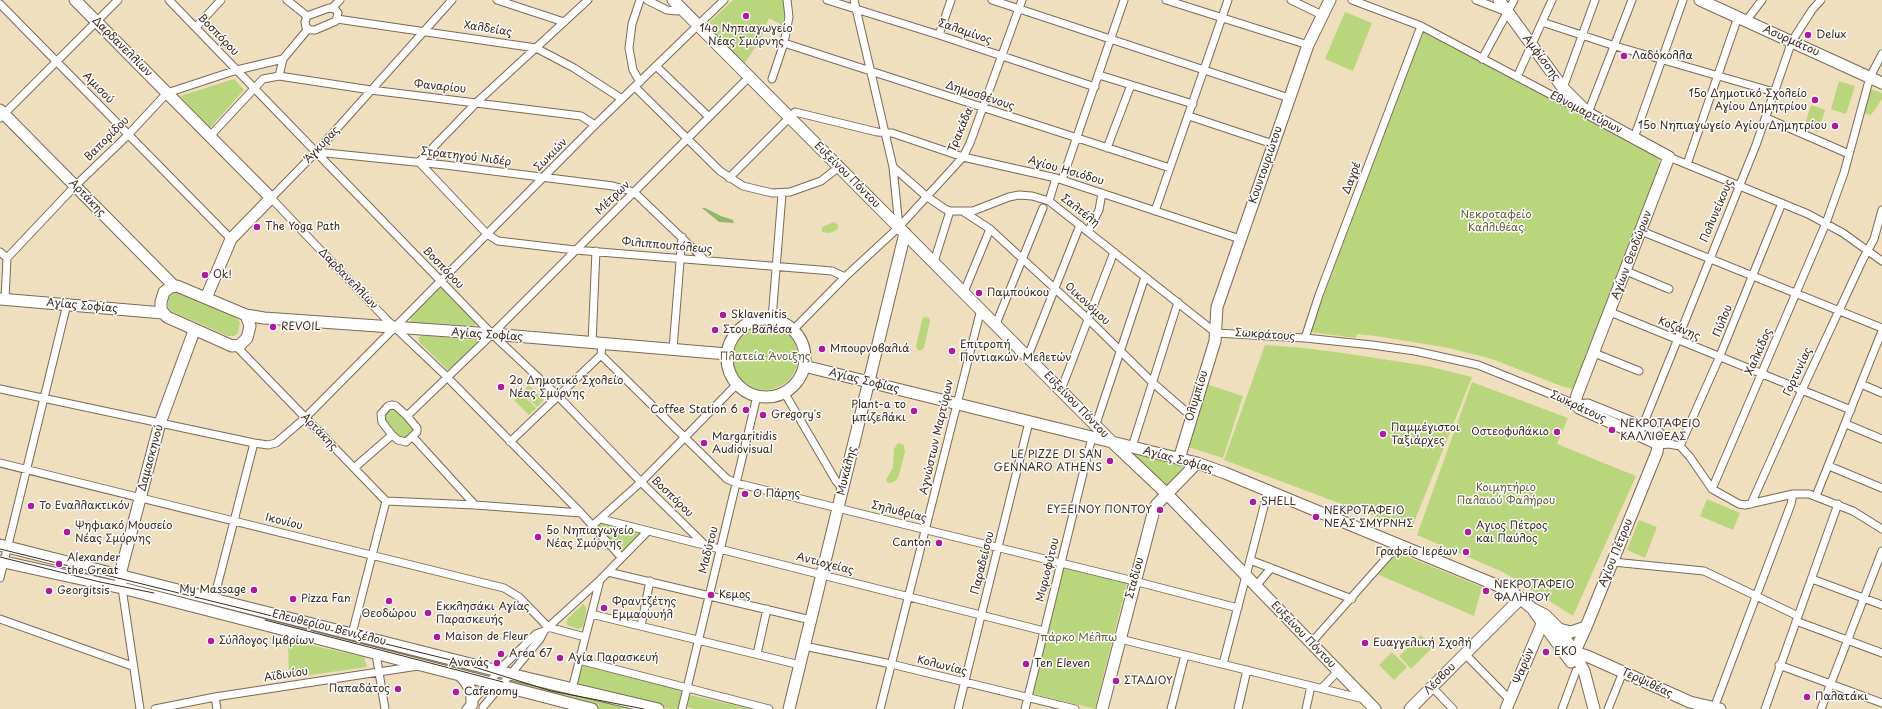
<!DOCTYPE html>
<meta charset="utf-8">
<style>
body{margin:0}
canvas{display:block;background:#f0dfbe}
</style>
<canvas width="1882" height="709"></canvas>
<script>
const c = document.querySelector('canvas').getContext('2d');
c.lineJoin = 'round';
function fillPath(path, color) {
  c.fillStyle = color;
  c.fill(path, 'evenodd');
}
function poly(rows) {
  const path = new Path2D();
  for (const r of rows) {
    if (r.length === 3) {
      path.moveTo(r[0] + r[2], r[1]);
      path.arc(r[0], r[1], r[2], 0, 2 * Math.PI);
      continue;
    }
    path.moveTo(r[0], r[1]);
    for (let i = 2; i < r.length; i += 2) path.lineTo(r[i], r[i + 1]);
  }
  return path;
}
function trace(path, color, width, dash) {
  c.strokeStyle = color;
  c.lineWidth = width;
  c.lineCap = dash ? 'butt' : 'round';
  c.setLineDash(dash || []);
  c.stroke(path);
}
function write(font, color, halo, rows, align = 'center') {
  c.font = font + ' "Playpen Sans",sans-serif';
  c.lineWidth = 3;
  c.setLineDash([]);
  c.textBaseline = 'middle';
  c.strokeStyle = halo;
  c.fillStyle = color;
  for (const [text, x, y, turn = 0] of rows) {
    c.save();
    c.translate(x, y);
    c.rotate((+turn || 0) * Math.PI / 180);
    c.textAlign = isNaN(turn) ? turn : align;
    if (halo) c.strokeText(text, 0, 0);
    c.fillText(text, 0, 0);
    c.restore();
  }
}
const green = poly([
 [733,0,783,0,785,14,782,25,769,18,759,42,744,64,707,25],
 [1345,12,1372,23,1353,71,1325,59],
 [1423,32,1657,155,1660,165,1618,279,1591,341,1576,383,1572,389,1561,386,1492,359,1449,348,1376,336,1357,334,1356,338,1310,332],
 [234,79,244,90,210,128,180,96],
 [1839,81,1855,86,1846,114,1831,109],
 [1870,89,1882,93,1882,99,1871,115,1863,113],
 [1811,105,1825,110,1818,132,1804,127],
 [834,222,838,225,838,229,830,233,822,232,822,227],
 [442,285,475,320,475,326,411,322,410,314],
 [174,293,179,293,233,315,240,322,238,333,234,336,228,336,171,311,168,307,168,302,169,297],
 [924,317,929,318,930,321,924,348,920,351,917,349,916,346,922,320],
 [765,357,33],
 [422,335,482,341,448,370,420,343,418,338],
 [1265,345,1304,348,1343,353,1427,366,1472,377,1411,530,1224,460],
 [1472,382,1568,418,1557,444,1636,476,1573,616,1503,572,1417,535],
 [1203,383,1243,396,1223,458,1185,446],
 [529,385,544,400,537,407,522,392],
 [521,393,536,408,529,415,514,400],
 [392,405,417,428,410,440,398,440,381,414],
 [898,443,904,445,905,452,898,478,894,482,888,483,886,480,893,467,894,449],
 [1128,450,1185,465,1168,486],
 [1707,499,1740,513,1733,530,1700,516],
 [601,519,648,531,621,557,592,526],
 [1639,520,1657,527,1645,558,1627,550],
 [1396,552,1482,587,1474,616,1377,574],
 [1062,566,1127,583,1095,709,1030,693],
 [583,604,586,607,586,612,583,627,578,629,567,625,567,619],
 [1421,635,1433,647,1411,669,1399,656],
 [288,640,364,657,367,667,289,678],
 [404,648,477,666,474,679,401,659],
 [1392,652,1407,667,1394,680,1379,665],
 [582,665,682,691,679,709,671,709,575,688],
 [511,677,651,709,596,709,505,686],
 [690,695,750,709,695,709,687,707]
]);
const forest = poly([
 [702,208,705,208,721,216,733,220,734,223,719,222]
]);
const street = poly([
 [169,0,492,334,558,396,641,482,706,546],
 [287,0,307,16],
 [452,0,316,152,271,198,386,319,444,374,581,513,621,557],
 [497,0,564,22],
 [588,0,477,102,419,162,487,234,498,241,575,250,832,271,845,277],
 [647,0,667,10,677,11,682,9],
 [827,0,939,35,1095,87],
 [854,0,893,167,899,227],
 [992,0,1289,98],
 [1166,0,1308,45],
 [1291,0,1322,15],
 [1352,0,1421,26,1559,99,1588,113,1632,0],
 [1476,0,1507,12],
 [0,4,231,239],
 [329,8,335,9,338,13,336,21,315,30,310,30,306,27,305,22,307,16,329,8],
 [332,8,340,0],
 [337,19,536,48,574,68,622,99],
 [1746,21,1762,0],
 [1542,22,1615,46,1774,92],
 [196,27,221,0],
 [939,35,951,0],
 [784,43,1170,168],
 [1482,59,1514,0],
 [656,66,709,117],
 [1099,75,1193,104],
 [279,76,283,59,308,29],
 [1517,77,1552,0],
 [772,79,784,43,789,17,787,0],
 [640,82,633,70,629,48,632,24,640,0],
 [635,87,720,171,743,186,772,193,790,192,821,181,839,167],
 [1563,88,1595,0],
 [1189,116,1273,144],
 [0,118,118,0],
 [1766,118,1849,154],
 [210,136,263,79,279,76,371,90,581,116,595,125],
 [1634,138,1683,0],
 [1107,148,1131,85],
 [316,152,445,165,613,186,634,192,705,260],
 [1669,157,1808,214,1843,233,1882,261],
 [1687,164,1738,17],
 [893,167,926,196,945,209,950,211,973,211,1009,197,1019,195,1032,196,1049,201,1216,333,1305,338,1372,345,1415,351,1478,365,1575,404,1588,403,1660,432,1662,435,1658,445,1669,444,1680,446,1690,457,1712,489,1739,504,1745,505,1793,494,1809,494,1853,511,1882,529],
 [729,178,795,112,877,132,892,133,963,157,1056,178,1240,239],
 [1062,180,1124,0],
 [1049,201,1056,178],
 [1155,211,1228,0],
 [964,212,990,229,1088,319,1152,382,1191,416],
 [1641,231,1882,328],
 [1088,232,1099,210,1102,193],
 [0,252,7,258],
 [934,262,950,211],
 [1626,271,1669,289],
 [964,292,990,229],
 [5,299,7,258,75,186,128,135,167,93,237,70,283,59],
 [1610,312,1851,410],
 [772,319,782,194],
 [996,324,1043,208],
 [793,330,845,277,899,227,963,157,970,143,1022,0],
 [1305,338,1319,295,1421,26],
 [592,343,596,251],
 [236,346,386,501],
 [673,349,682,237],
 [1594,353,1639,371],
 [601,355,727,479,736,483,1134,581,1238,608],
 [1028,356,1080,225],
 [1861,384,1882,393],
 [0,389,254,443,268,445,276,443,305,418,595,125,724,0],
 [1061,390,1114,252],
 [784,392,836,481,843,489],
 [392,405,396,406,407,416,417,428,417,432,406,442,398,440,392,435,382,422,381,414,388,406,392,405],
 [407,416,484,342,749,77],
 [1096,424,1145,277],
 [1846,424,1882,439],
 [1639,435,1756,145,1792,41,1812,10,1821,0],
 [413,437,475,505],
 [510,442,601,355,602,344],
 [1680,446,1719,358,1782,203],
 [1132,447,1178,302],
 [0,463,504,588,519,597,548,627,585,637],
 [1829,466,1882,488],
 [354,468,392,435],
 [1712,489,1826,223,1844,173,1870,77,1882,54],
 [1816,496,1882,331],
 [386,501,475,505,581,513],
 [1751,504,1802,390,1863,259,1874,239,1882,210],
 [601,519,1044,631],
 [592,526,641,482,737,384],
 [1250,560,1352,599],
 [1613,562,1704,571,1798,616],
 [608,572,811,620],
 [0,578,67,304],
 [1812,579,1882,605],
 [1256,586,1271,568],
 [217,587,254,443],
 [122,588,140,709],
 [591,614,800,665],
 [0,619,132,666],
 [1796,621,1882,653],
 [641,626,650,581],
 [352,634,386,501],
 [1120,639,1364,699],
 [1311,643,1398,545],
 [804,646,891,664,1075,709],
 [376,654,385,709],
 [757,654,767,609],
 [1465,654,1510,700],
 [579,660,769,709],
 [1223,664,1268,491],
 [1779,665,1882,703],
 [1432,687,1453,709],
 [1322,688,1338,671],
 [572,689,600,580],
 [215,697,217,709],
 [483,707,540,639,544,631,600,580,648,531],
 [1714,708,1791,504,1793,494],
 [155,709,215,697,418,666],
 [466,709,505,664,536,634,544,631],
 [682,709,757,396],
 [880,709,981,309],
 [958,709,1029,422],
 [1025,709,1092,437],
 [1171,709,1185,655],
 [1238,709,1247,670],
 [1306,709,1311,686],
 [1562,709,1576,671],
 [1608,709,1623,672],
 [1765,709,1838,504],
 [1821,709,1882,551]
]);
const secondary = poly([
 [75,0,271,198,231,239,206,298],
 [673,0,1112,442,1167,494,1375,709],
 [1499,0,1563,88,1588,113,1669,157,1577,395,1575,404,1579,408,1654,442,1658,445,1657,452,1586,627,1577,647,1570,655],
 [1700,0,1882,83],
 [0,110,174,286],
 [0,299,163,313],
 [246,315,250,326,247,338,240,345,232,346,167,317,161,310,161,302,164,292,171,287,177,286,246,315,264,318,492,334,727,354],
 [766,358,39],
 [804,366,1197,463,1225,473,1501,587,1512,592,1533,609,1545,615,1559,629,1574,652,1584,671,1594,709],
 [1179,459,1215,341,1217,307,1308,45,1330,0],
 [0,545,510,674,658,709],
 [0,561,122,588,592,709],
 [121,583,120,575,123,563,160,423,194,331],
 [1534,611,1571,662],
 [1559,629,1571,632,1586,627],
 [1574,652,1587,656,1690,702,1720,709],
 [460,675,466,682,470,689,472,695,472,704],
 [789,709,905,233],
 [1102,709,1154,510,1157,504,1197,463],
 [1410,709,1521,598],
 [1506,709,1542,624]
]);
const tram = poly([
 [0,549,455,661,551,691,644,709],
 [0,557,100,582,154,593],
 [265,620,503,682]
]);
const markers = [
 [746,16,4,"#b5179e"],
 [1808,35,4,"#b5179e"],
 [1624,56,4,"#b5179e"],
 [1815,100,4,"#b5179e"],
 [1835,126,4,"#b5179e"],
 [257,227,4,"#b5179e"],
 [205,275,4,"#b5179e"],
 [979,293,4,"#b5179e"],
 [723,315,4,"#b5179e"],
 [273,327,4,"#b5179e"],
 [715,330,4,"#b5179e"],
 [822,349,4,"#b5179e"],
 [952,351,4,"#b5179e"],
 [501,387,4,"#b5179e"],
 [746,410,4,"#b5179e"],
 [914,411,4,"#b5179e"],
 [763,415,4,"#b5179e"],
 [1612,430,4,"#b5179e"],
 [1557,432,4,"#b5179e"],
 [1383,434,4,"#b5179e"],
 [704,443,4,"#b5179e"],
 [1110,461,4,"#b5179e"],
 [745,494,4,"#b5179e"],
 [1253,502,4,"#b5179e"],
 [31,506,4,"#b5179e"],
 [1160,510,4,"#b5179e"],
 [1316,517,4,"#b5179e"],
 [67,532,4,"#b5179e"],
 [1468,532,4,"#b5179e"],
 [538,537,4,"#b5179e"],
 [939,543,4,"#b5179e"],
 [1466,552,4,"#b5179e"],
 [59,564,4,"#b5179e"],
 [254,590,4,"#b5179e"],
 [49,591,4,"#b5179e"],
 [1486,591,4,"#b5179e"],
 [711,595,4,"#b5179e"],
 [293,599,4,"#b5179e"],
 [389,601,4,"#b5179e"],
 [604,608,4,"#b5179e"],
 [428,613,4,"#b5179e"],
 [437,637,4,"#b5179e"],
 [211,641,4,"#b5179e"],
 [1365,643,4,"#b5179e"],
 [1546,652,4,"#b5179e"],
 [501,654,4,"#b5179e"],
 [560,658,4,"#b5179e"],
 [497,663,4,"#b5179e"],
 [1026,664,4,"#b5179e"],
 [1116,681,4,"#b5179e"],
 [398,689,4,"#b5179e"],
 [456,692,4,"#b5179e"],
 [1807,697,4,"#b5179e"]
];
const streetNames = [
 ["Χαλδείας",488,29,9],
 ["Σαλαμίνος",965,32,19],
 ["Βοσπόρου",218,35,46],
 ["Ασυρμάτου",1791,41,24],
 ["Δαρδανελλίων",122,47,45],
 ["Αμφίσσης",1541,58,53],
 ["Φαναρίου",440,87,6],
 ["Αμισού",98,88,46],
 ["Δημοσθένους",980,96,18],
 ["Εθνομαρτύρων",1586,113,27],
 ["Τρακάδα",961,130,-67],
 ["Βαπορίδου",107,139,-45],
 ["Άγκυρας",322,145,-47],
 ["Σωκιών",551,155,-45],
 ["Στρατηγού Νιδέρ",466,157,7],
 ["Κουντουριώτου",1266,165,-71],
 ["Αγίου Ησιόδου",1066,171,16],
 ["Ευξείνου Πόντου",847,175,45],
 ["Δαγρέ",1352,178,-69],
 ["Αρτάκης",87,198,46],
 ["Μέτρων",613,198,-44],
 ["Σαλτέλη",1080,211,38],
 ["Πολυνείκους",1717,211,-67],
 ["Φιλιππουπόλεως",667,246,5],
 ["Αγίων Θεοδώρων",1632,255,-69],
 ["Βοσπόρου",443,268,46],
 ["Δαρδανελλίων",348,279,46],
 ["Οικονόμου",1087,304,43],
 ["Αγίας Σοφίας",82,306,5],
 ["Πύλου",1723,321,-68],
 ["Κοζάνης",1679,329,22],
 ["Αγίας Σοφίας",487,335,4],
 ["Σωκράτους",1265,335,4],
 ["Χαλκίδος",1759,352,-66],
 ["Γορτυνίας",1798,372,-65],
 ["Αγίας Σοφίας",864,381,14],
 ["Ολυμπίου",1197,396,-73],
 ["Ευξείνου Πόντου",1076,405,46],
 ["Σωκράτους",1578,407,25],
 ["Αρτάκης",319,432,46],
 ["Αγνώστων Μαρτύρων",937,437,-77],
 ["Δαμασκηνού",151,458,-75],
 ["Αγίας Σοφίας",1178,460,15],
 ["Μυκάλης",847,471,-76],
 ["Βοσπόρου",672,497,44],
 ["Σηλυβρίας",899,512,14],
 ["Ικονίου",284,522,14],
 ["Μαδύτου",709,550,-76],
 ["Αγίου Πέτρου",1616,553,-68],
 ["Παραδείσου",983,563,-76],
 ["Αντιοχείας",825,564,14],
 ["Μυριοφύτου",1048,570,-76],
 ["Σταδίου",1135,578,-75],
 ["Ελευθερίου Βενιζέλου",329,628,14],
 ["Ευξείνου Πόντου",1303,635,46],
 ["Κολωνίας",942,666,14],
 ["Ψαρών",1524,666,-67],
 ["Αϊδινίου",286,675,-9],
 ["Λέσβου",1440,679,-45],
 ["Τερψιθέας",1647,683,25]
];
const poiNames = [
 ["14ο Νηπιαγωγείο",746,29,"center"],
 ["Νέας Σμύρνης",746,42,"center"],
 ["Delux",1816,35],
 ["Λαδόκολλα",1632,56],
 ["15ο Δημοτικό Σχολείο",1807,94,"right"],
 ["Αγίου Δημητρίου",1807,107,"right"],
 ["15ο Νηπιαγωγείο Αγίου Δημητρίου",1827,126,"right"],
 ["The Yoga Path",265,227],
 ["Ok!",213,275],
 ["Παμπούκου",987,293],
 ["Sklavenitis",731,315],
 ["REVOIL",281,327],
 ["Στου Βαλέσα",723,330],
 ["Επιτροπή",960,345],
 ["Ποντιακών Μελετών",960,358],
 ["Μπουρνοβαλιά",830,349],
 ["2ο Δημοτικό Σχολείο",509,381],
 ["Νέας Σμύρνης",509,394],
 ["Plant-a το",906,405,"right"],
 ["μπιζελάκι",906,418,"right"],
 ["Coffee Station 6",738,410,"right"],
 ["Gregory's",771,415],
 ["ΝΕΚΡΟΤΑΦΕΙΟ",1620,424],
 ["ΚΑΛΛΙΘΕΑΣ",1620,437],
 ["Παμμέγιστοι",1391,428],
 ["Ταξιάρχες",1391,441],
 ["Οστεοφυλάκιο",1549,432,"right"],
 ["Margaritidis",712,437],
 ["Audiovisual",712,450],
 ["LE PIZZE DI SAN",1102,455,"right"],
 ["GENNARO ATHENS",1102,468,"right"],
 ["Ο Πάρης",753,494],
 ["SHELL",1261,502],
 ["Το Εναλλακτικόν",39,506],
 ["ΕΥΞΕΙΝΟΥ ΠΟΝΤΟΥ",1152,510,"right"],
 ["ΝΕΚΡΟΤΑΦΕΙΟ",1324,511],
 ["ΝΕΑΣ ΣΜΥΡΝΗΣ",1324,524],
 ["Ψηφιακό Μουσείο",75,526],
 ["Νέας Σμύρνης",75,539],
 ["Αγιος Πέτρος",1476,526],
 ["και Παύλος",1476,539],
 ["5ο Νηπιαγωγείο",546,531],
 ["Νέας Σμύρνης",546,544],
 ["Canton",931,543,"right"],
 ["Γραφείο Ιερέων",1458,552,"right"],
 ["Alexander",67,558],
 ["the Great",67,571],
 ["ΝΕΚΡΟΤΑΦΕΙΟ",1494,585],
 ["ΦΑΛΗΡΟΥ",1494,598],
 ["My Massage",246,590,"right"],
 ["Georgitsis",57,591],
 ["Κεμος",719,595],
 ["Pizza Fan",301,599],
 ["Φραντζέτης",612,602],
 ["Εμμαουυήλ",612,615],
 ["Εκκλησάκι Αγίας",436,607],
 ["Παρασκευής",436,620],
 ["Θεοδώρου",389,614,"center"],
 ["Maison de Fleur",445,637],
 ["Σύλλογος Ιμβρίων",219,641],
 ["Ευαγγελική Σχολή",1373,643],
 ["EKO",1554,652],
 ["Area 67",509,654],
 ["Αγία Παρασκευή",568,658],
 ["Ανανάς",489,663,"right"],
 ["Ten Eleven",1034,664],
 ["ΣΤΑΔΙΟΥ",1124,681],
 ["Παπαδάτος",390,689,"right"],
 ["Cafenomy",464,692],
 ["Παλατάκι",1815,697]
];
const parkNames = [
 ["Νεκροταφείο",1496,215],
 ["Καλλιθέας",1496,228],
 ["Πλατεία Άνοιξης",765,357],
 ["Κοιμητήριο",1506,488],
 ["Παλαιού Φαλήρου",1506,501],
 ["πάρκο Μέλπω",1079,638]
];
fillPath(green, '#bad67c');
fillPath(forest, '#93b76c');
trace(street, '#7a6956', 9);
trace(secondary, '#7a6956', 13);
trace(street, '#fff', 7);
trace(secondary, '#fff', 11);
trace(tram, '#3b2a1e', 1);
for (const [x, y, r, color] of markers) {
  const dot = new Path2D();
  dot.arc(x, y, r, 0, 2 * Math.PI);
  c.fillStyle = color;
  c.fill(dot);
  trace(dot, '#fff', 1.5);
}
write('11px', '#3b2a1e', '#fff', streetNames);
write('11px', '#3b2a1e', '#fff', poiNames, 'left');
write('11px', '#615e3a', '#fff', parkNames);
</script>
